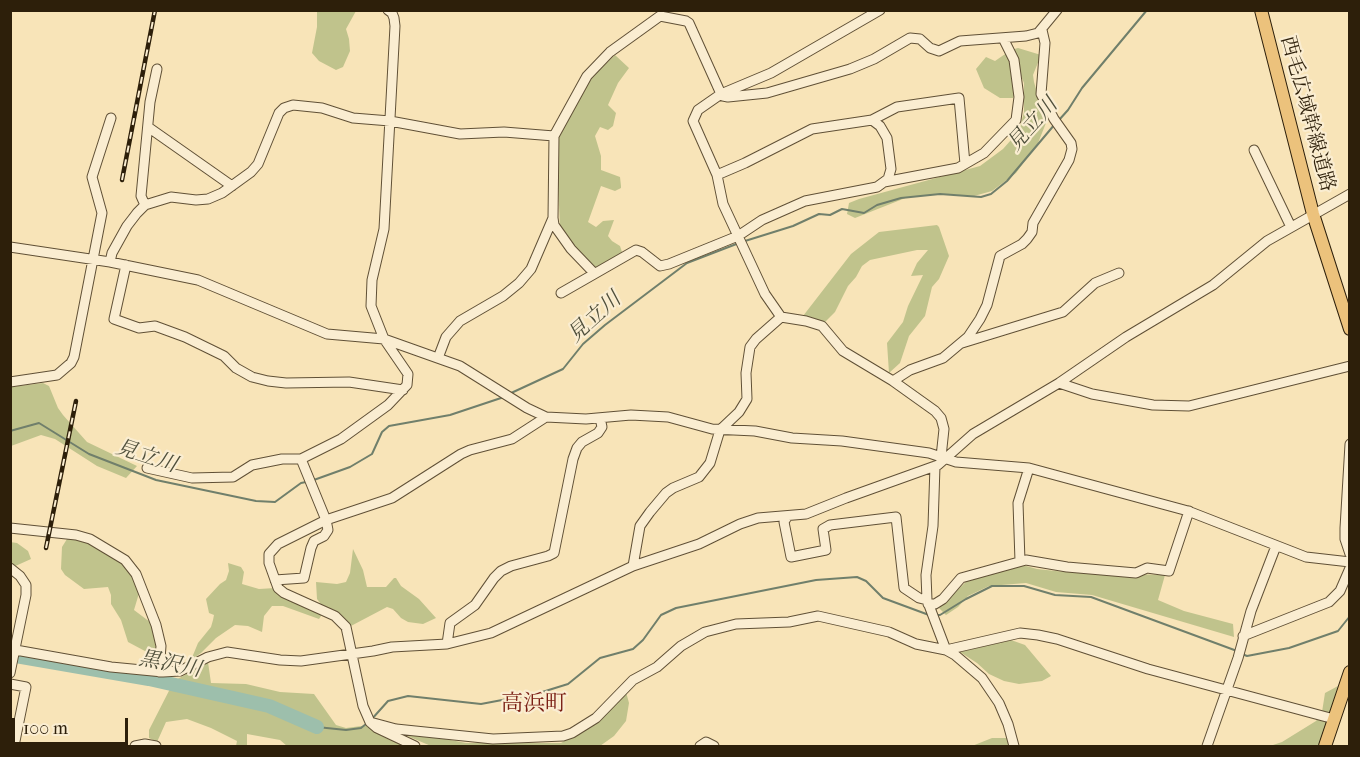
<!DOCTYPE html>
<meta charset="utf-8">
<style>
body{margin:0}
#map{position:relative;width:1360px;height:757px;overflow:hidden;background:#f8e4b8;font-family:"IM FELL French Canon",serif}
canvas{display:block}
.frame{position:absolute;inset:0;border:12px solid #2d1f0a;pointer-events:none}
.scale{position:absolute;left:12px;top:718px;width:116px;height:27px;box-sizing:border-box;border:3px solid #2d1f0a;border-top:0;padding-left:8px;font-size:18px;line-height:21px;white-space:nowrap;color:#2d1f0a;-webkit-text-stroke:4px #faedd1;paint-order:stroke}
</style>
<div id="map">
<canvas width="1360" height="757"></canvas>
<div class="frame"></div>
<div class="scale">100 m</div>
</div>
<script>
const c = document.querySelector('canvas').getContext('2d');
c.lineJoin = 'round';
function fillPath(path, color) {
  c.fillStyle = color;
  c.fill(path, 'evenodd');
}
function poly(rows) {
  const path = new Path2D();
  for (const r of rows) {
    path.moveTo(r[0], r[1]);
    for (let i = 2; i < r.length; i += 2) path.lineTo(r[i], r[i + 1]);
  }
  return path;
}
function trace(path, color, width, dash) {
  c.strokeStyle = color;
  c.lineWidth = width;
  c.lineCap = dash ? 'butt' : 'round';
  c.setLineDash(dash || []);
  c.stroke(path);
}
function write(font, color, halo, rows, align = 'center') {
  c.font = font + ' "IM FELL French Canon","Noto Serif JP",serif';
  c.lineWidth = 4.5;
  c.setLineDash([]);
  c.textBaseline = 'middle';
  c.strokeStyle = halo;
  c.fillStyle = color;
  for (const [text, x, y, turn = 0] of rows) {
    c.save();
    c.translate(x, y);
    c.rotate((+turn || 0) * Math.PI / 180);
    c.textAlign = isNaN(turn) ? turn : align;
    if (halo) c.strokeText(text, 0, 0);
    c.fillText(text, 0, 0);
    c.restore();
  }
}
const green = poly([
 [317,11,356,11,346,29,349,39,350,51,343,67,336,70,319,61,312,53,317,27],
 [1018,48,1041,55,1033,75,1034,82,1046,123,1038,143,1016,173,992,191,974,196,944,194,908,197,855,218,847,214,849,203,859,199,980,166,1003,149,1019,131,1024,112,1024,83,1019,71,1018,86,1013,98,1000,98,984,88,976,69,986,57,995,61,1011,50],
 [615,55,629,68,618,83,608,105,616,113,613,126,608,130,600,127,595,136,601,156,601,170,620,177,621,186,621,188,615,191,601,186,588,222,596,227,603,221,614,220,608,236,612,241,620,246,622,252,619,257,598,269,589,266,560,227,556,139,589,80],
 [937,225,939,227,949,256,939,279,932,287,925,316,909,336,900,363,889,373,887,343,903,322,908,306,923,275,911,276,917,263,928,250,917,250,870,260,862,266,856,277,848,286,835,312,824,323,803,316,851,254,879,232],
 [43,383,49,386,58,408,63,415,87,442,137,466,126,478,97,466,55,439,41,435,11,446,11,387],
 [70,538,85,541,103,549,123,564,136,581,140,590,134,610,150,622,155,636,158,658,128,642,121,620,111,604,111,595,108,587,84,589,65,575,61,569,62,547,67,539],
 [10,542,17,543,28,551,31,559,11,568],
 [353,549,363,570,367,587,386,587,394,578,396,578,401,586,419,599,436,618,423,624,408,622,401,618,393,609,387,607,349,627,323,607,317,599,316,582,337,584,346,582,350,573],
 [228,563,241,567,244,572,242,584,259,589,275,588,323,613,319,619,283,606,272,606,264,616,262,632,248,626,235,625,216,638,201,653,191,660,198,643,211,627,213,620,214,615,209,613,206,599,220,584,226,580,229,571],
 [1019,564,1037,569,1065,572,1165,575,1158,600,1184,611,1233,624,1234,637,1092,595,1056,592,1026,583,989,586,968,596,958,607,946,615,939,608,974,574,1015,568],
 [1011,640,1025,645,1051,676,1042,681,1019,684,1004,681,989,674,977,663,960,652],
 [208,662,211,683,246,684,280,692,314,694,336,725,346,728,369,725,408,746,287,746,280,740,247,734,247,746,236,746,237,741,211,728,187,719,166,722,157,742,149,738,149,730,174,681],
 [1338,686,1319,746,1270,746,1282,742,1316,721,1322,712,1325,693],
 [626,692,629,703,626,721,614,736,600,746,431,746,405,735,435,737,466,743,561,743,588,727],
 [992,738,1007,738,1011,746,972,746]
]);
const stream = poly([
 [1059,120,1068,110,1082,88,1147,10],
 [745,241,793,226,819,214,830,215,842,209,864,213,877,205,901,198,940,194,981,197,991,194,1007,181,1055,124],
 [509,394,563,369,583,344,605,325,687,263,739,243],
 [10,431,39,423,89,454,156,480,256,501,275,502,301,483,306,482],
 [311,481,350,467,372,454,382,432,389,426,450,415,504,397],
 [935,615,940,615,966,599,992,586,1024,586,1055,595,1091,597,1237,651],
 [1242,654,1247,656,1289,648,1338,631,1350,616],
 [371,720,388,701,408,696,481,704,539,693,568,684,600,658,633,649,643,640,661,615,676,608,816,580,857,577,866,581,883,598,929,615],
 [317,727,346,730,361,728,366,724]
]);
const river = poly([
 [10,655,149,679,269,706,317,727]
]);
const minor = poly([
 [880,10,771,73,721,94,698,110,693,121,717,175,723,204,765,294,781,317,806,321,822,326,843,351,893,381,935,411,941,418,944,429,941,457],
 [872,120,897,107,959,98,965,164],
 [148,127,232,186],
 [1254,150,1291,227],
 [884,182,958,168,984,153,1016,120,1019,97,1014,60,1003,38],
 [145,205,141,196,150,102,157,69],
 [553,218,554,225,571,249,594,273],
 [10,247,110,262,198,280,327,334,384,339,460,366,527,408,546,417,586,419,631,415,668,417,712,429,755,431,792,438,842,441,929,453,956,462,1029,468,1188,511,1306,557,1350,562],
 [110,262,112,253,127,226,137,213,145,205,171,197,196,200,208,199,222,193,251,172,258,164,279,113,284,108,293,105,322,108,353,118,390,121,460,134,504,132,554,136],
 [126,265,114,319,139,328,155,326,185,337,224,356,236,368,252,377,268,381,286,383,349,382,403,390],
 [561,293,636,250,642,252,660,266,669,264,738,236,762,220,805,201,877,187,888,179,891,169,887,138,880,126,872,120,812,129,745,163,717,175],
 [962,343,1063,312,1095,283,1119,273],
 [438,358,446,337,460,321,503,296,519,283,531,269,553,218,554,136,587,76,610,52,660,16,686,21,689,23,721,94,723,96,728,97,767,93,850,69,874,59,910,38,920,39,930,48,939,51,960,41,1026,36,1038,33,1057,10],
 [893,381,910,370,943,358,968,337,980,319,987,305,1000,256,1022,244,1027,239,1032,232,1033,223,1069,160,1072,149,1071,143,1054,119,1041,94,1045,43,1042,30],
 [10,382,57,375,71,363,74,357,102,213,92,177,111,118],
 [1059,383,1092,394,1153,405,1189,406,1350,366],
 [1350,444,1345,528,1345,539,1350,554],
 [935,466,933,526,926,575,927,600,946,650,955,655,982,678,999,703,1008,724,1014,746],
 [147,468,192,478,233,477,252,465,282,459,301,459,341,439,388,405,407,385,408,374,384,339,371,306,372,280,384,229,395,26,394,18,392,13,388,10],
 [787,517,784,522,791,557,826,550,823,529,830,525,896,517,904,588,919,598,927,600],
 [10,528,76,535,90,539,125,560,136,574,156,625,161,646,159,672],
 [1020,561,1018,503,1029,468],
 [633,566,640,526,650,512,666,493,673,488,699,477,710,463,720,430,739,412,747,399,746,373,750,347,756,339,781,317],
 [10,568,20,576,26,585,26,595,10,673],
 [275,580,304,578,311,548,314,541,324,536,328,530,326,520,301,459],
 [928,604,935,604,943,599,961,578,1026,560,1067,567,1136,573,1147,568,1169,571,1189,511],
 [1243,636,1329,602,1340,591,1350,568],
 [447,644,450,623,475,605,494,578,501,571,511,566,548,556,554,553,573,459,577,448,582,442,598,433,602,427,600,418],
 [10,649,111,667,163,672,180,671,208,657,227,652,280,660,301,661,373,651,392,647,447,644,491,633,633,566,699,544,740,524,758,518,806,514,846,498,938,465,973,434,1059,383,1126,337,1213,285,1267,241,1350,194],
 [10,684,26,687,14,746],
 [370,722,396,729,493,739,563,736,572,733,596,718,633,680,657,667,681,646,705,632,736,624,789,622,818,616,889,632,916,644,946,650,1020,633,1038,635,1057,639,1148,669,1334,719],
 [135,746,145,744,156,746],
 [415,746,377,728,370,722,363,706,346,627,335,616,284,593,278,588,269,563,269,554,278,544,326,520,392,498,461,454,470,450,512,439,546,417],
 [700,746,706,742,714,746],
 [1207,746,1238,658,1251,611,1276,546]
]);
const major = poly([
 [1261,10,1313,214,1350,329],
 [1325,746,1350,672]
]);
const rail = poly([
 [122,180,155,10],
 [46,548,76,401]
]);
const streetNames = [
 ["西毛広域幹線道路",1307,114,75]
];
const waterNames = [
 ["見立川",1033,125,-48],
 ["見立川",595,318,-42],
 ["見立川",146,457,18],
 ["黒沢川",170,665,11]
];
const quarterNames = [
 ["高浜町",534,705]
];
fillPath(green, '#c0c38c');
trace(stream, '#707f6b', 2);
trace(river, '#9dbfac', 14);
trace(minor, '#605036', 11);
trace(major, '#2d1f0a', 14);
trace(minor, '#faedd1', 9);
trace(major, '#ecc27c', 12);
trace(rail, '#2d1f0a', 4.5);
trace(rail, '#faedd1', 2, [7]);
write('20px', '#2d1f0a', '#faedd1', streetNames);
write('italic 21px', '#4f4f3b', '#faedd1', waterNames);
write('22px', '#7a1f14', '#faedd1', quarterNames);
</script>
